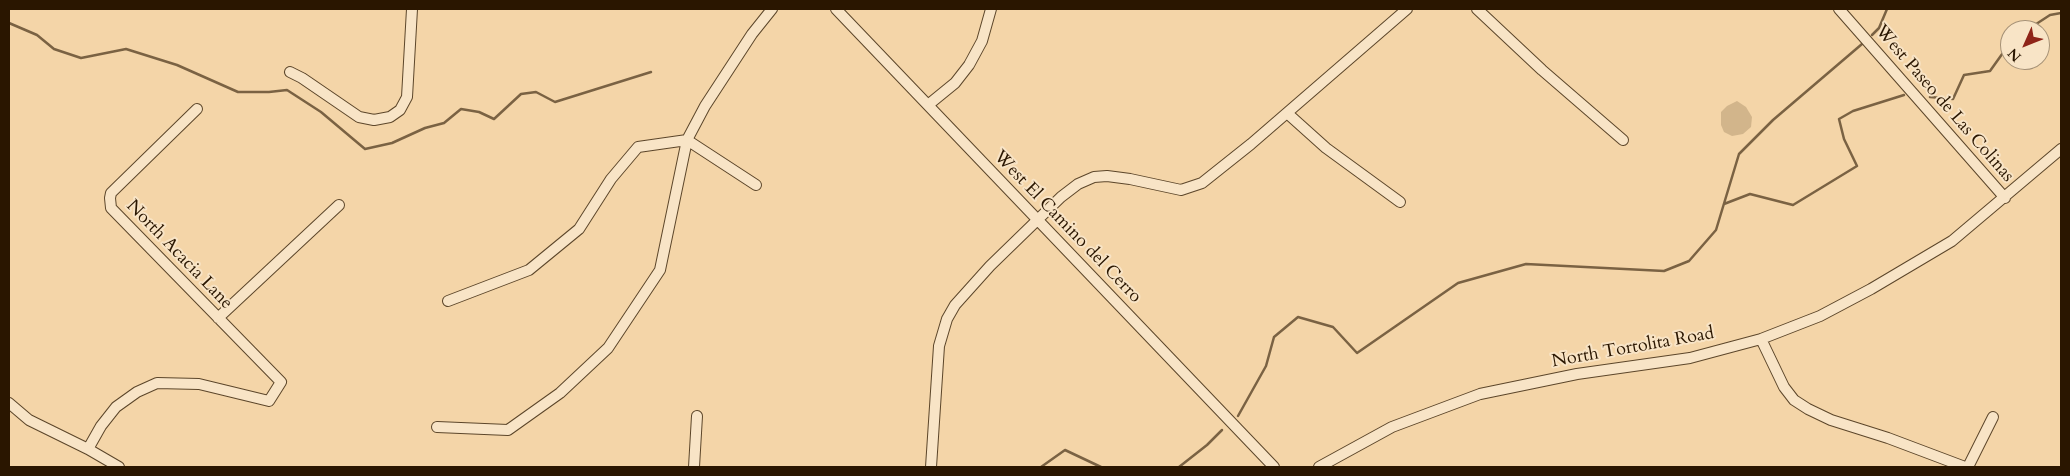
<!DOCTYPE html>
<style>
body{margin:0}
#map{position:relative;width:2070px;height:476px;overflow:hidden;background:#f4d5a8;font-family:Cardo,serif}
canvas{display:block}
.frame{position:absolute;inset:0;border:10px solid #2a1600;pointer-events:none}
.north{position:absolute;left:2000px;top:20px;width:50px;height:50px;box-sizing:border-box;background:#f8e4c6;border:1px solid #a69277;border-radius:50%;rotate:226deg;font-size:14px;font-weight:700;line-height:20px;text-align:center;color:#2a1600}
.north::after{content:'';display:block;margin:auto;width:18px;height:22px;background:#8f2418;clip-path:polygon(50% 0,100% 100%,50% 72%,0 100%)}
</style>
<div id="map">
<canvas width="2070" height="476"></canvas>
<div class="frame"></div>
<div class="north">N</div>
</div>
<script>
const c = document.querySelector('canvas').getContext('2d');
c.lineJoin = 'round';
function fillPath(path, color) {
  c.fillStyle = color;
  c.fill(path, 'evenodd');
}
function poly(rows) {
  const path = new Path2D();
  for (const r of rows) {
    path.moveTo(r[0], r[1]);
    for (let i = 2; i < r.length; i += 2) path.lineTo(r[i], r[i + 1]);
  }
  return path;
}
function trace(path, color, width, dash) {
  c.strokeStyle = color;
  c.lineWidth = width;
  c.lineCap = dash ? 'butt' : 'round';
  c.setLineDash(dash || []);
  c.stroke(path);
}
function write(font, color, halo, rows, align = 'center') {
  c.font = font + ' Cardo,serif';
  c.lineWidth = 4;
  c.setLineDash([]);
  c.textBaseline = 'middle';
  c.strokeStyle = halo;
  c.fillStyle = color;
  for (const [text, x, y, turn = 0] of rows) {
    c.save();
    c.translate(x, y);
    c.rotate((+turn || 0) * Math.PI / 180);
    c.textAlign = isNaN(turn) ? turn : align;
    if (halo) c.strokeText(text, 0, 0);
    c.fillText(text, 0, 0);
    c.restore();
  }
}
const green = poly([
 [1737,101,1746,107,1752,117,1751,127,1743,134,1732,136,1724,132,1721,125,1721,112,1727,106]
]);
const stream = poly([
 [9,23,37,35,54,49,81,58,126,49,177,65,238,92,269,92,287,90,321,112,365,149,392,143,425,128,444,123,461,109,479,112,494,119,521,94,536,92,555,102,651,72],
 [2027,30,2050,15,2061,13],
 [1872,35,1879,28,1887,9],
 [1930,97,1953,99,1964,75,1990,71,2010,43],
 [1724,204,1750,194,1793,205,1857,166,1844,139,1839,119,1853,111,1904,95],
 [1238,416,1266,366,1274,337,1298,317,1333,327,1357,353,1458,283,1526,264,1664,271,1689,261,1716,230,1739,154,1773,120,1862,44],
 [1041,467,1065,450,1101,467],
 [1179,467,1207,445,1222,430]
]);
const minor = poly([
 [836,9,1274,467],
 [1477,9,1542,70,1623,140],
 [1839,9,2005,198],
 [290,72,302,78,359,117,374,120,390,117,400,110,407,97,412,9],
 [928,105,955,83,969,65,982,41,991,9],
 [1287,113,1326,148,1400,202],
 [448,301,529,270,579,229,611,179,638,147,687,140,756,185],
 [218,318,339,205],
 [1761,339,1784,387,1794,400,1808,409,1831,420,1888,438,1965,467],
 [9,403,29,420,88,449,119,467],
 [437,427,508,430,560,393,608,348,660,270,687,140,705,106,752,34,772,9],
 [88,449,101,426,116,407,137,392,157,383,199,384,269,401,281,382,111,208,110,198,111,193,197,109],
 [694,467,697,416],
 [931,467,939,346,947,319,955,305,990,266,1061,197,1078,184,1094,177,1107,176,1130,179,1181,190,1202,183,1251,144,1407,9],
 [1319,467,1392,427,1480,394,1577,374,1690,358,1761,339,1820,316,1871,289,1952,241,2061,149],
 [1968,467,1993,417]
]);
const streetNames = [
 ["West Paseo de Las Colinas",1944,104,49],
 ["West El Camino del Cerro",1067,227,46],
 ["North Acacia Lane",179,255,46],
 ["North Tortolita Road",1633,348,-10]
];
fillPath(green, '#d2b58b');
trace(stream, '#7a6243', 2.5);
trace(minor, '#5c462a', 12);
trace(minor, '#f8e4c6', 10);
write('18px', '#2a1600', '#f8e4c6', streetNames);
</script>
